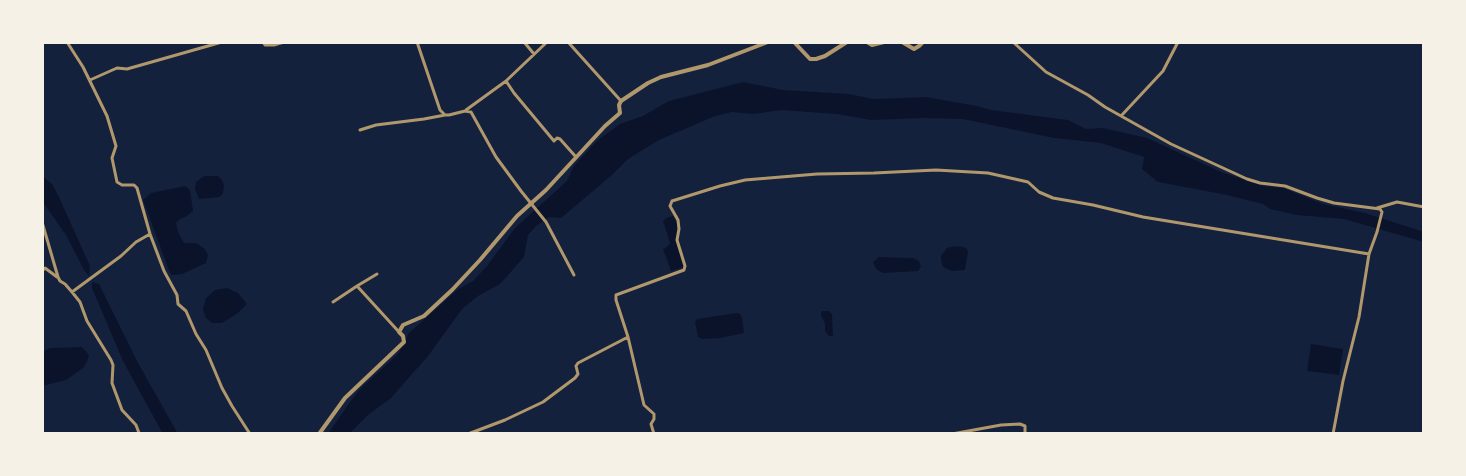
<!DOCTYPE html>
<style>
body{margin:0}
#map{position:relative;width:1466px;height:476px;overflow:hidden;background:#14213d;font-family:"Exo 2",sans-serif}
canvas{display:block}
.frame{position:absolute;inset:0;border:44px solid #f6f1e7;pointer-events:none}
</style>
<div id="map">
<canvas width="1466" height="476"></canvas>
<div class="frame"></div>
</div>
<script>
const c = document.querySelector('canvas').getContext('2d');
c.lineJoin = 'round';
function fillPath(path, color) {
  c.fillStyle = color;
  c.fill(path, 'evenodd');
}
function poly(rows) {
  const path = new Path2D();
  for (const r of rows) {
    path.moveTo(r[0], r[1]);
    for (let i = 2; i < r.length; i += 2) path.lineTo(r[i], r[i + 1]);
  }
  return path;
}
function trace(path, color, width, dash) {
  c.strokeStyle = color;
  c.lineWidth = width;
  c.lineCap = dash ? 'butt' : 'round';
  c.setLineDash(dash || []);
  c.stroke(path);
}
const water = poly([
 [743,82,783,90,848,94,874,99,926,97,977,106,991,110,1068,120,1086,129,1103,128,1147,138,1221,172,1263,186,1283,188,1323,204,1365,213,1424,232,1424,242,1344,219,1297,215,1270,209,1263,204,1227,195,1158,182,1142,169,1144,157,1101,143,1054,138,963,119,922,118,871,120,837,114,781,110,754,114,732,112,715,116,659,140,628,159,612,175,561,218,549,217,536,226,528,235,524,257,500,284,478,296,462,309,428,356,390,399,369,414,349,434,328,434,350,402,360,389,398,354,409,333,457,290,473,281,487,266,515,228,567,181,573,167,598,140,620,124,643,116,669,101],
 [42,176,52,184,58,195,90,266,89,276,84,270,66,235,42,201],
 [204,176,218,176,222,180,224,186,223,193,220,197,199,199,195,189,196,182],
 [185,186,190,190,193,211,187,216,180,219,176,223,178,232,184,243,196,243,205,249,208,255,206,263,182,274,172,275,170,273,143,200,151,193],
 [673,216,677,224,676,240,683,265,683,267,671,271,663,249,667,247,670,243,663,221,666,218],
 [954,246,964,247,967,249,968,252,965,270,952,271,943,267,941,261,941,256,947,248],
 [879,257,913,258,919,261,921,267,918,271,883,273,876,269,873,262],
 [92,282,99,284,137,361,178,434,163,434,123,361,92,288],
 [227,288,238,293,247,304,238,313,222,323,212,323,206,318,203,309,206,298,215,290],
 [823,311,829,311,832,314,833,336,829,336,825,331,825,324,821,315,821,312],
 [737,313,740,314,742,318,744,333,720,338,703,339,698,337,695,322,697,319],
 [1311,344,1343,349,1339,375,1307,371],
 [82,347,89,355,87,362,83,368,66,380,42,386,42,352,50,348]
]);
const minor = poly([
 [67,42,83,67,107,116,116,146,112,158,117,182,122,185,134,185,137,188,150,234,164,271,177,295,178,304,186,311,196,334,206,350,222,388,232,406,250,434],
 [263,42,265,45,274,45,284,42],
 [417,42,440,110,445,115,449,115,465,111,471,112,496,157,521,191,546,222,574,275],
 [524,42,534,54],
 [547,42,506,81,514,93,554,141,557,138,560,139,576,157],
 [568,42,621,101],
 [1013,42,1046,72,1088,95,1105,107,1171,144,1247,179,1260,183,1285,186,1317,198,1334,203,1380,209,1382,212,1377,232,1369,254,1359,317,1343,381,1333,434],
 [90,80,117,68,127,69,222,42],
 [466,110,506,81],
 [1121,116,1163,71,1178,42],
 [360,130,376,125,424,119,445,115],
 [1377,208,1397,202,1424,207],
 [42,222,58,277,60,281,65,284,72,292,80,302,87,321,111,360,113,365,112,383,122,410,136,425,139,433,137,434],
 [42,271,45,268,57,277],
 [377,274,357,286,399,332],
 [72,292,121,256,136,242,150,234],
 [333,302,357,286],
 [468,434,505,420,543,402,575,378,578,374,576,366,578,363,628,337],
 [654,434,651,424,654,419,654,414,644,405,628,337,616,300,616,295,684,270,685,266,677,240,679,229,678,220,670,206,672,201,720,186,745,180,817,174,874,173,936,170,988,173,1028,182,1039,192,1053,198,1093,205,1143,217,1369,254],
 [952,434,1001,425,1020,424,1025,426,1025,434]
]);
const tertiary = poly([
 [794,42,810,59,816,59,825,56,847,42],
 [867,42,872,45,884,42],
 [902,42,914,49,919,46,923,42],
 [319,434,345,398,404,342,403,336,399,332,403,325,424,316,452,290,480,260,517,216,546,190,605,126,620,113,619,105,621,101,648,83,661,77,708,65,768,42]
]);
fillPath(water, '#0b132b');
trace(minor, '#b1986c', 3);
trace(tertiary, '#b1986c', 4);
</script>
